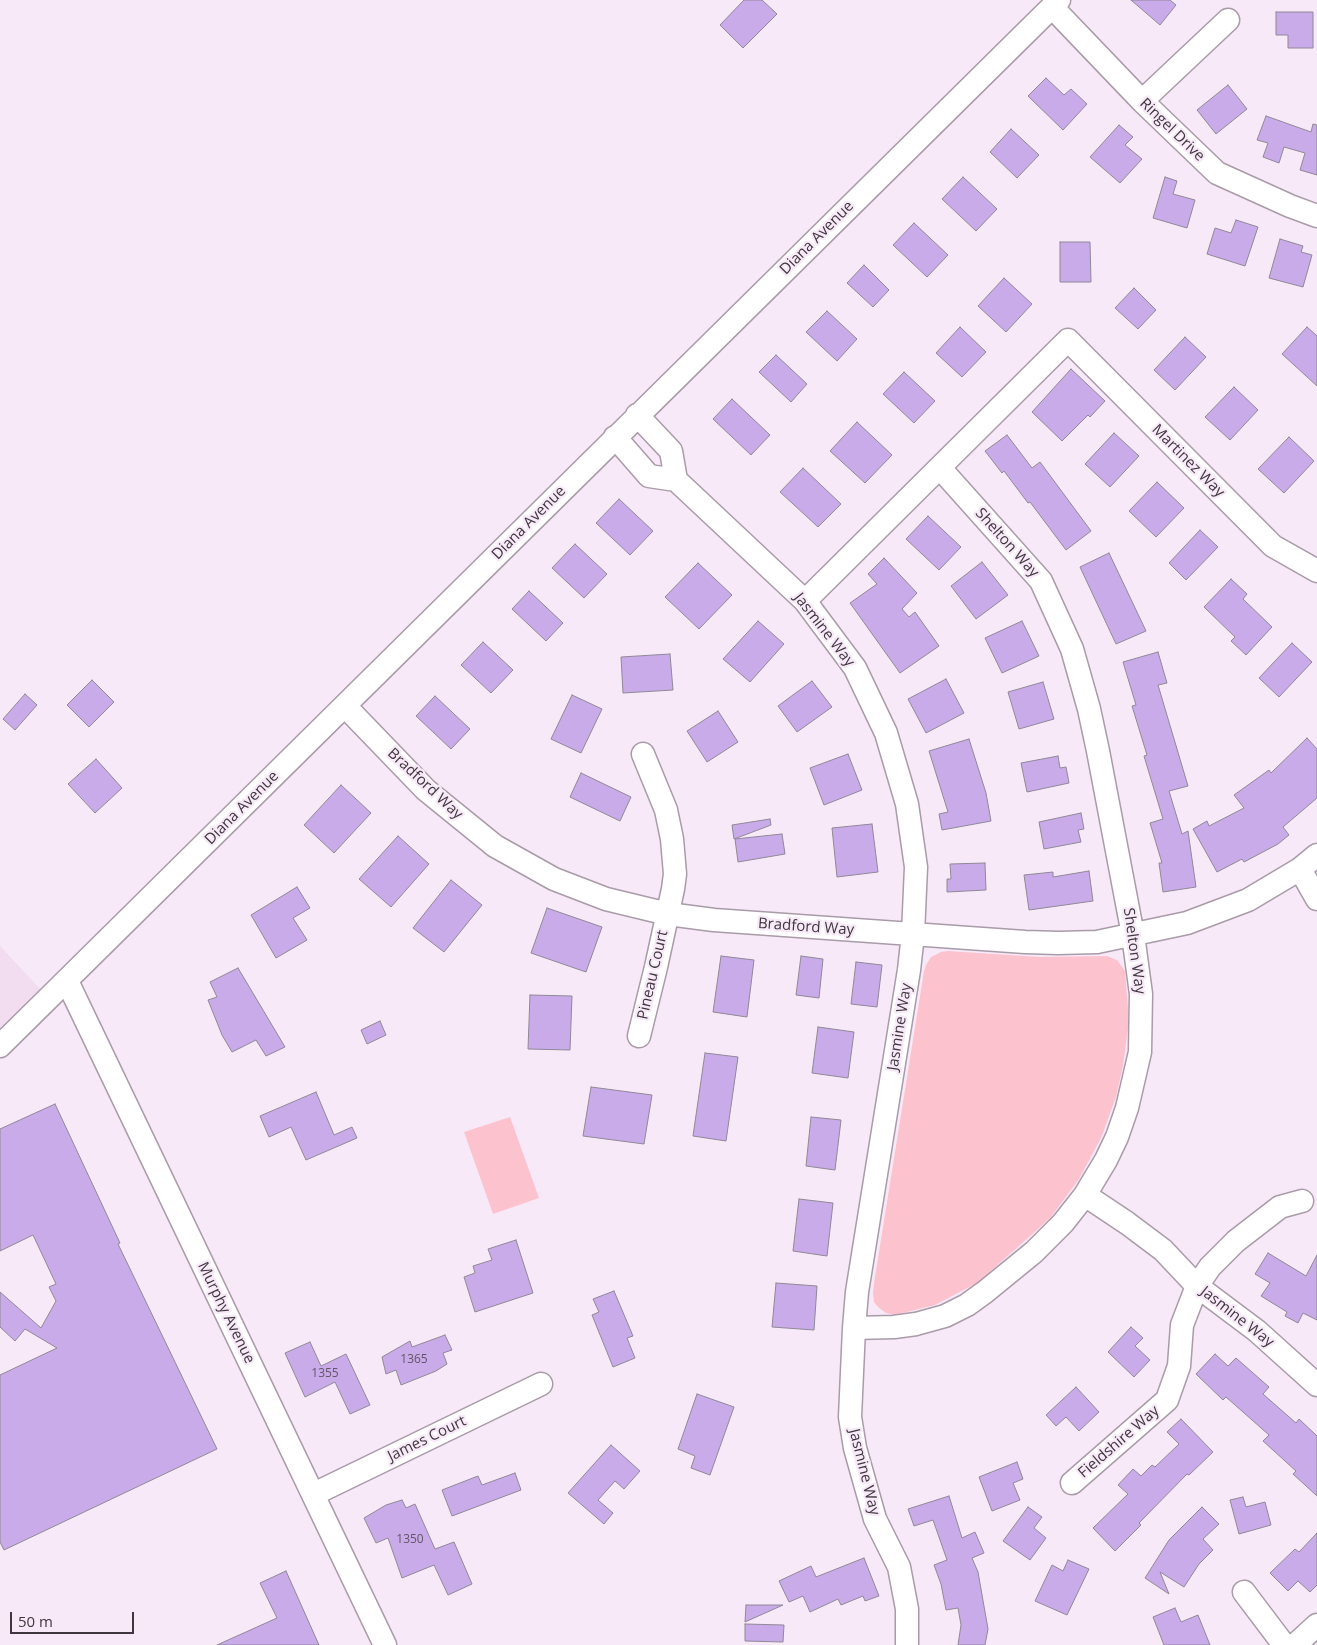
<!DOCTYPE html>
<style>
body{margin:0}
#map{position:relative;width:1317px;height:1645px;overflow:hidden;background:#f8e9f8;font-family:"Open Sans",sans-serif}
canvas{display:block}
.scale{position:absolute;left:10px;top:1612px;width:124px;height:22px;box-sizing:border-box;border:2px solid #3e383e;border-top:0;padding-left:6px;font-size:15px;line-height:18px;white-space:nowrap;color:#3e383e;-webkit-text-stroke:4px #f8e9f8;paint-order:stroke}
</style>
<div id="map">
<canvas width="1317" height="1645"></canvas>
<div class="scale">50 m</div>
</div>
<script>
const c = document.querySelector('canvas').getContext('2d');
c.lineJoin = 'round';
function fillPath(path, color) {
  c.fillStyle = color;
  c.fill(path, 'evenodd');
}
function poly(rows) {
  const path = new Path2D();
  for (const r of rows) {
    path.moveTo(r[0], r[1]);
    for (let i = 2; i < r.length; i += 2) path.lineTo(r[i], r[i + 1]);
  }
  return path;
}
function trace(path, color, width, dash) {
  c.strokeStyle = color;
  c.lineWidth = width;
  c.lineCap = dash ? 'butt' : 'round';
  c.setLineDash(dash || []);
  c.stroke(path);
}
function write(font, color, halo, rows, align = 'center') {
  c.font = font + ' "Open Sans",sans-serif';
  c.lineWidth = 4.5;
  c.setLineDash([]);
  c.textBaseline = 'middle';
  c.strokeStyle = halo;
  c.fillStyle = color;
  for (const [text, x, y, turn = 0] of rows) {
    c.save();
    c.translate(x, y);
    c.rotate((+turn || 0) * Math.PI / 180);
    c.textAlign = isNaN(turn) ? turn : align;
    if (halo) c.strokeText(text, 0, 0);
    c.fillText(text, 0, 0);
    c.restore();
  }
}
const built = poly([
 [0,946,43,992,0,1033]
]);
const green = poly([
 [948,951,1040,957,1107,956,1117,960,1125,971,1128,1008,1128,1028,1123,1066,1116,1097,1101,1138,1079,1179,1051,1217,1037,1230,977,1283,935,1305,895,1315,886,1313,879,1308,874,1302,873,1293,874,1283,924,971,926,965,931,957,941,952],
 [510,1117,539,1198,493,1214,464,1132]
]);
const building = poly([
 [744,0,762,0,777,14,743,48,720,25,744,0],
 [1131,0,1170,0,1176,5,1160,25,1131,0],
 [1276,12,1313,12,1313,48,1288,48,1288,35,1276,35,1276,12],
 [1046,78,1064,95,1071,89,1087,104,1063,130,1028,96,1046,78],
 [1228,85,1247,109,1216,134,1197,110,1228,85],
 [1266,116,1311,132,1313,124,1317,125,1317,175,1300,170,1305,153,1284,147,1279,163,1263,157,1268,143,1257,140,1266,116],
 [1119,125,1133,137,1125,145,1142,159,1120,183,1090,157,1119,125],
 [1011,129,1039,155,1017,178,990,152,1011,129],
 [963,177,997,209,976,231,942,199,963,177],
 [1165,177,1177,181,1173,194,1195,200,1187,228,1153,218,1165,177],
 [1236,220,1258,227,1245,266,1207,254,1215,228,1231,233,1236,220],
 [914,223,948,255,927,277,893,245,914,223],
 [1280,239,1303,246,1301,252,1312,255,1303,287,1269,278,1280,239],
 [1060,242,1090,242,1091,282,1060,282,1060,242],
 [864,265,889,290,873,307,847,283,864,265],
 [1004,278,1032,304,1006,332,978,306,1004,278],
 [1134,288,1156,310,1138,329,1115,308,1134,288],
 [827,311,857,339,837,361,806,332,827,311],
 [960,327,986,352,962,377,936,353,960,327],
 [1307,327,1317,336,1317,386,1282,354,1307,327],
 [1185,337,1206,357,1175,390,1154,370,1185,337],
 [776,355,807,384,791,402,759,372,776,355],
 [1071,369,1105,401,1090,417,1088,415,1062,441,1032,412,1071,369],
 [904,372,935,401,914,423,883,394,904,372],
 [1234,387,1258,410,1230,440,1205,417,1234,387],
 [732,399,770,435,751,455,713,419,732,399],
 [857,422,892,455,865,483,830,451,857,422],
 [1114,433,1139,456,1110,487,1085,464,1114,433],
 [1007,435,1032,468,1040,462,1091,531,1066,550,1030,502,1028,503,1004,471,1002,473,985,451,1007,435],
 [1289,437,1314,461,1284,493,1258,469,1289,437],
 [803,468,841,504,818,527,780,492,803,468],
 [1157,482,1184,508,1156,537,1129,511,1157,482],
 [619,499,653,531,630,555,596,523,619,499],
 [928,516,961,547,939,570,906,539,928,516],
 [1200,530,1218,547,1186,580,1169,563,1200,530],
 [575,544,607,574,584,598,552,568,575,544],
 [1109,553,1146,631,1116,644,1080,567,1109,553],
 [884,558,917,593,902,609,909,617,915,612,939,646,900,673,850,603,877,584,868,574,884,558],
 [982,562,1008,595,976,619,951,586,982,562],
 [698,563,732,595,699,629,665,597,698,563],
 [1231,579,1247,594,1243,599,1272,627,1246,655,1231,641,1235,637,1204,607,1231,579],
 [529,591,563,623,546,641,512,609,529,591],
 [758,621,784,644,750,682,723,659,758,621],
 [1022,621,1039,656,1002,673,985,638,1022,621],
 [483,642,513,670,491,693,461,665,483,642],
 [1292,643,1312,662,1279,697,1259,678,1292,643],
 [1158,652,1167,683,1158,685,1188,786,1169,791,1182,834,1188,831,1196,887,1163,892,1159,863,1162,863,1150,823,1163,819,1144,756,1147,755,1132,706,1136,705,1123,662,1158,652],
 [670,654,673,690,623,693,621,657,670,654],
 [946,679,964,713,926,733,908,699,946,679],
 [92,680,114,702,89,727,67,705,92,680],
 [812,681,832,707,797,732,778,706,812,681],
 [1043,682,1054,719,1019,729,1008,692,1043,682],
 [25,694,37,705,15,730,3,719,25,694],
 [572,695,602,709,581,753,551,739,572,695],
 [435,696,470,729,451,749,416,716,435,696],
 [718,711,738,742,707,762,687,731,718,711],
 [1307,738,1317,749,1317,798,1283,827,1289,835,1278,844,1244,862,1242,859,1217,872,1193,829,1207,821,1209,826,1244,808,1234,795,1269,770,1271,773,1307,738],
 [969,739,986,793,991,821,942,830,939,814,948,812,929,751,969,739],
 [848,754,862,790,824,805,810,768,848,754],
 [1058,756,1060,768,1066,767,1069,783,1027,792,1021,763,1058,756],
 [96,759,122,788,95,813,68,784,96,759],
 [581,773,631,797,620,821,570,797,581,773],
 [341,785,371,813,334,853,304,825,341,785],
 [1081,813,1084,829,1078,830,1081,842,1044,849,1039,822,1081,813],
 [770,819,771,825,734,839,732,825,770,819],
 [872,824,878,872,837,877,832,828,872,824],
 [782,834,785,854,738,862,735,839,782,834],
 [398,836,429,864,391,907,359,879,398,836],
 [985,863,986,890,947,892,947,879,951,879,950,864,985,863],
 [1089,871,1093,901,1029,910,1024,875,1053,872,1053,877,1089,871],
 [451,880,482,905,444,952,413,928,451,880],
 [297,887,310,908,293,918,307,940,276,958,251,915,297,887],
 [547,908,602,927,586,972,531,953,547,908],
 [721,956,754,960,747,1017,713,1012,721,956],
 [801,956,823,959,819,998,796,995,801,956],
 [856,962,882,965,877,1007,851,1004,856,962],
 [238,968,285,1047,266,1056,256,1040,232,1052,222,1035,208,1000,217,997,210,982,238,968],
 [530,995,572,996,570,1050,528,1049,530,995],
 [380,1021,386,1035,367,1044,361,1030,380,1021],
 [818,1027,854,1032,848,1078,812,1073,818,1027],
 [705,1053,738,1057,726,1141,693,1136,705,1053],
 [591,1087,652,1095,644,1144,583,1136,591,1087],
 [316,1092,334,1135,352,1127,357,1138,306,1160,291,1127,269,1137,260,1116,316,1092],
 [55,1104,120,1243,118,1244,217,1449,4,1550,0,1542,0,1375,57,1348,25,1329,15,1341,0,1327,0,1292,41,1328,56,1301,49,1287,56,1284,33,1235,0,1251,0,1129,55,1104],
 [811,1117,841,1120,835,1170,806,1166,811,1117],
 [799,1199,833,1203,827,1256,793,1251,799,1199],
 [516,1240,533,1293,475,1312,464,1277,475,1273,473,1266,492,1260,488,1249,516,1240],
 [1268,1253,1306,1276,1317,1255,1317,1320,1303,1313,1298,1323,1285,1316,1287,1312,1261,1296,1270,1283,1255,1274,1268,1253],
 [776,1283,817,1286,814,1330,772,1327,776,1283],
 [614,1291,633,1336,627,1338,635,1358,613,1367,592,1315,599,1312,593,1299,614,1291],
 [1131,1327,1143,1338,1135,1346,1150,1360,1134,1377,1108,1352,1131,1327],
 [445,1335,452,1350,443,1353,447,1364,436,1371,401,1385,396,1370,386,1374,382,1357,410,1341,412,1347,445,1335],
 [310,1342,321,1366,346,1354,370,1405,350,1414,335,1382,305,1397,285,1353,310,1342],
 [1215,1354,1228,1366,1236,1358,1269,1387,1263,1394,1296,1423,1299,1419,1317,1436,1317,1496,1293,1474,1296,1471,1263,1441,1269,1435,1226,1397,1223,1400,1196,1374,1215,1354],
 [1076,1387,1099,1412,1079,1431,1066,1417,1056,1426,1046,1415,1076,1387],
 [697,1394,734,1407,710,1475,691,1468,695,1456,678,1449,697,1394],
 [1181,1419,1213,1452,1189,1475,1187,1474,1139,1523,1141,1525,1115,1551,1093,1528,1128,1494,1118,1485,1133,1469,1141,1476,1152,1465,1155,1467,1179,1444,1167,1432,1181,1419],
 [611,1445,640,1471,624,1489,615,1481,598,1500,613,1513,604,1524,568,1493,611,1445],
 [1017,1462,1023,1479,1013,1483,1020,1500,992,1511,979,1477,1017,1462],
 [515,1473,521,1490,452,1516,442,1490,478,1476,482,1485,515,1473],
 [949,1496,962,1538,975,1532,984,1553,972,1558,978,1572,988,1629,985,1645,958,1645,961,1625,958,1608,946,1610,941,1584,934,1565,947,1560,933,1520,914,1526,908,1509,949,1496],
 [1243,1497,1246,1507,1265,1502,1271,1525,1239,1534,1230,1500,1243,1497],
 [402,1500,406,1508,415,1504,435,1549,454,1542,472,1584,448,1595,434,1565,402,1578,388,1538,376,1543,364,1518,386,1505,402,1500],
 [1028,1507,1042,1517,1034,1528,1046,1538,1030,1560,1003,1541,1028,1507],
 [1202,1507,1219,1524,1203,1539,1213,1550,1199,1564,1184,1587,1160,1572,1169,1594,1145,1578,1169,1540,1202,1507],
 [1317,1533,1317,1585,1310,1592,1298,1581,1288,1591,1270,1573,1295,1549,1299,1552,1317,1533],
 [864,1558,879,1596,865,1601,863,1596,841,1605,838,1599,810,1612,803,1596,789,1602,779,1581,811,1566,816,1577,864,1558],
 [1068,1560,1089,1569,1067,1615,1035,1601,1052,1565,1063,1571,1068,1560],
 [286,1571,319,1645,217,1645,277,1618,260,1583,286,1571],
 [746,1605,783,1605,745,1622,746,1605],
 [1175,1608,1181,1622,1198,1615,1210,1645,1164,1645,1153,1617,1175,1608],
 [745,1624,784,1625,783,1642,745,1641,745,1624]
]);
const minor = poly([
 [1052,7,1142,101,1217,173,1290,206,1317,216],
 [1142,101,1228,20],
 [637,415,671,451,676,480],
 [615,437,649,476,676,480,805,601,855,668,886,733,907,804,916,867,913,934,909,970,857,1292,854,1328,850,1417,855,1448,875,1519,899,1567,907,1609,907,1645],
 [805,601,1068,340,1273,546,1317,571],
 [345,706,426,790,495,846,554,879,606,899,668,914,714,920,1025,942,1058,943,1097,942,1187,923,1248,900,1300,869,1317,855],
 [1300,869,1317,899],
 [67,981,385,1645],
 [639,1036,656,967,673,889,675,874,672,839,666,810,643,754],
 [0,1046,1059,0],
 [1085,1195,1127,1223,1163,1250,1197,1286,1257,1331,1317,1385],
 [854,1328,894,1327,916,1324,945,1316,967,1305,985,1292,1034,1252,1063,1223,1085,1195,1106,1160,1117,1137,1127,1108,1140,1052,1141,994,1133,935,1098,751,1089,709,1072,649,1041,581,940,468],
 [1072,1483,1167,1400,1179,1366,1182,1325,1197,1286,1210,1267,1236,1241,1280,1207,1302,1201],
 [314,1494,541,1384],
 [1244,1592,1284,1645],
 [1295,1645,1317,1625]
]);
const numberNames = [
 ["1365",414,1360],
 ["1355",325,1374],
 ["1350",410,1540]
];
const streetNames = [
 ["Ringel Drive",1172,130,44],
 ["Diana Avenue",817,238,-45],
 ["Martinez Way",1188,461,45],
 ["Diana Avenue",529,523,-45],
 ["Shelton Way",1007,543,48],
 ["Jasmine Way",824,630,52],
 ["Bradford Way",425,784,43],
 ["Diana Avenue",242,808,-45],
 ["Bradford Way",806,927,4],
 ["Shelton Way",1134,951,82],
 ["Pineau Court",653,975,-77],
 ["Jasmine Way",900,1027,-81],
 ["Murphy Avenue",226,1313,64],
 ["Jasmine Way",1237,1317,38],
 ["James Court",427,1439,-26],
 ["Fieldshire Way",1119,1442,-41],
 ["Jasmine Way",864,1472,76]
];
fillPath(built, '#f1dcf0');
fillPath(green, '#fcc3cf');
fillPath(building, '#caabe9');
trace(building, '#8f8897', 1);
trace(minor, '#a99ba8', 25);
trace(minor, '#fff', 22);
write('12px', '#615569', null, numberNames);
write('15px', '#3e383e', '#f8e9f8', streetNames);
</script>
